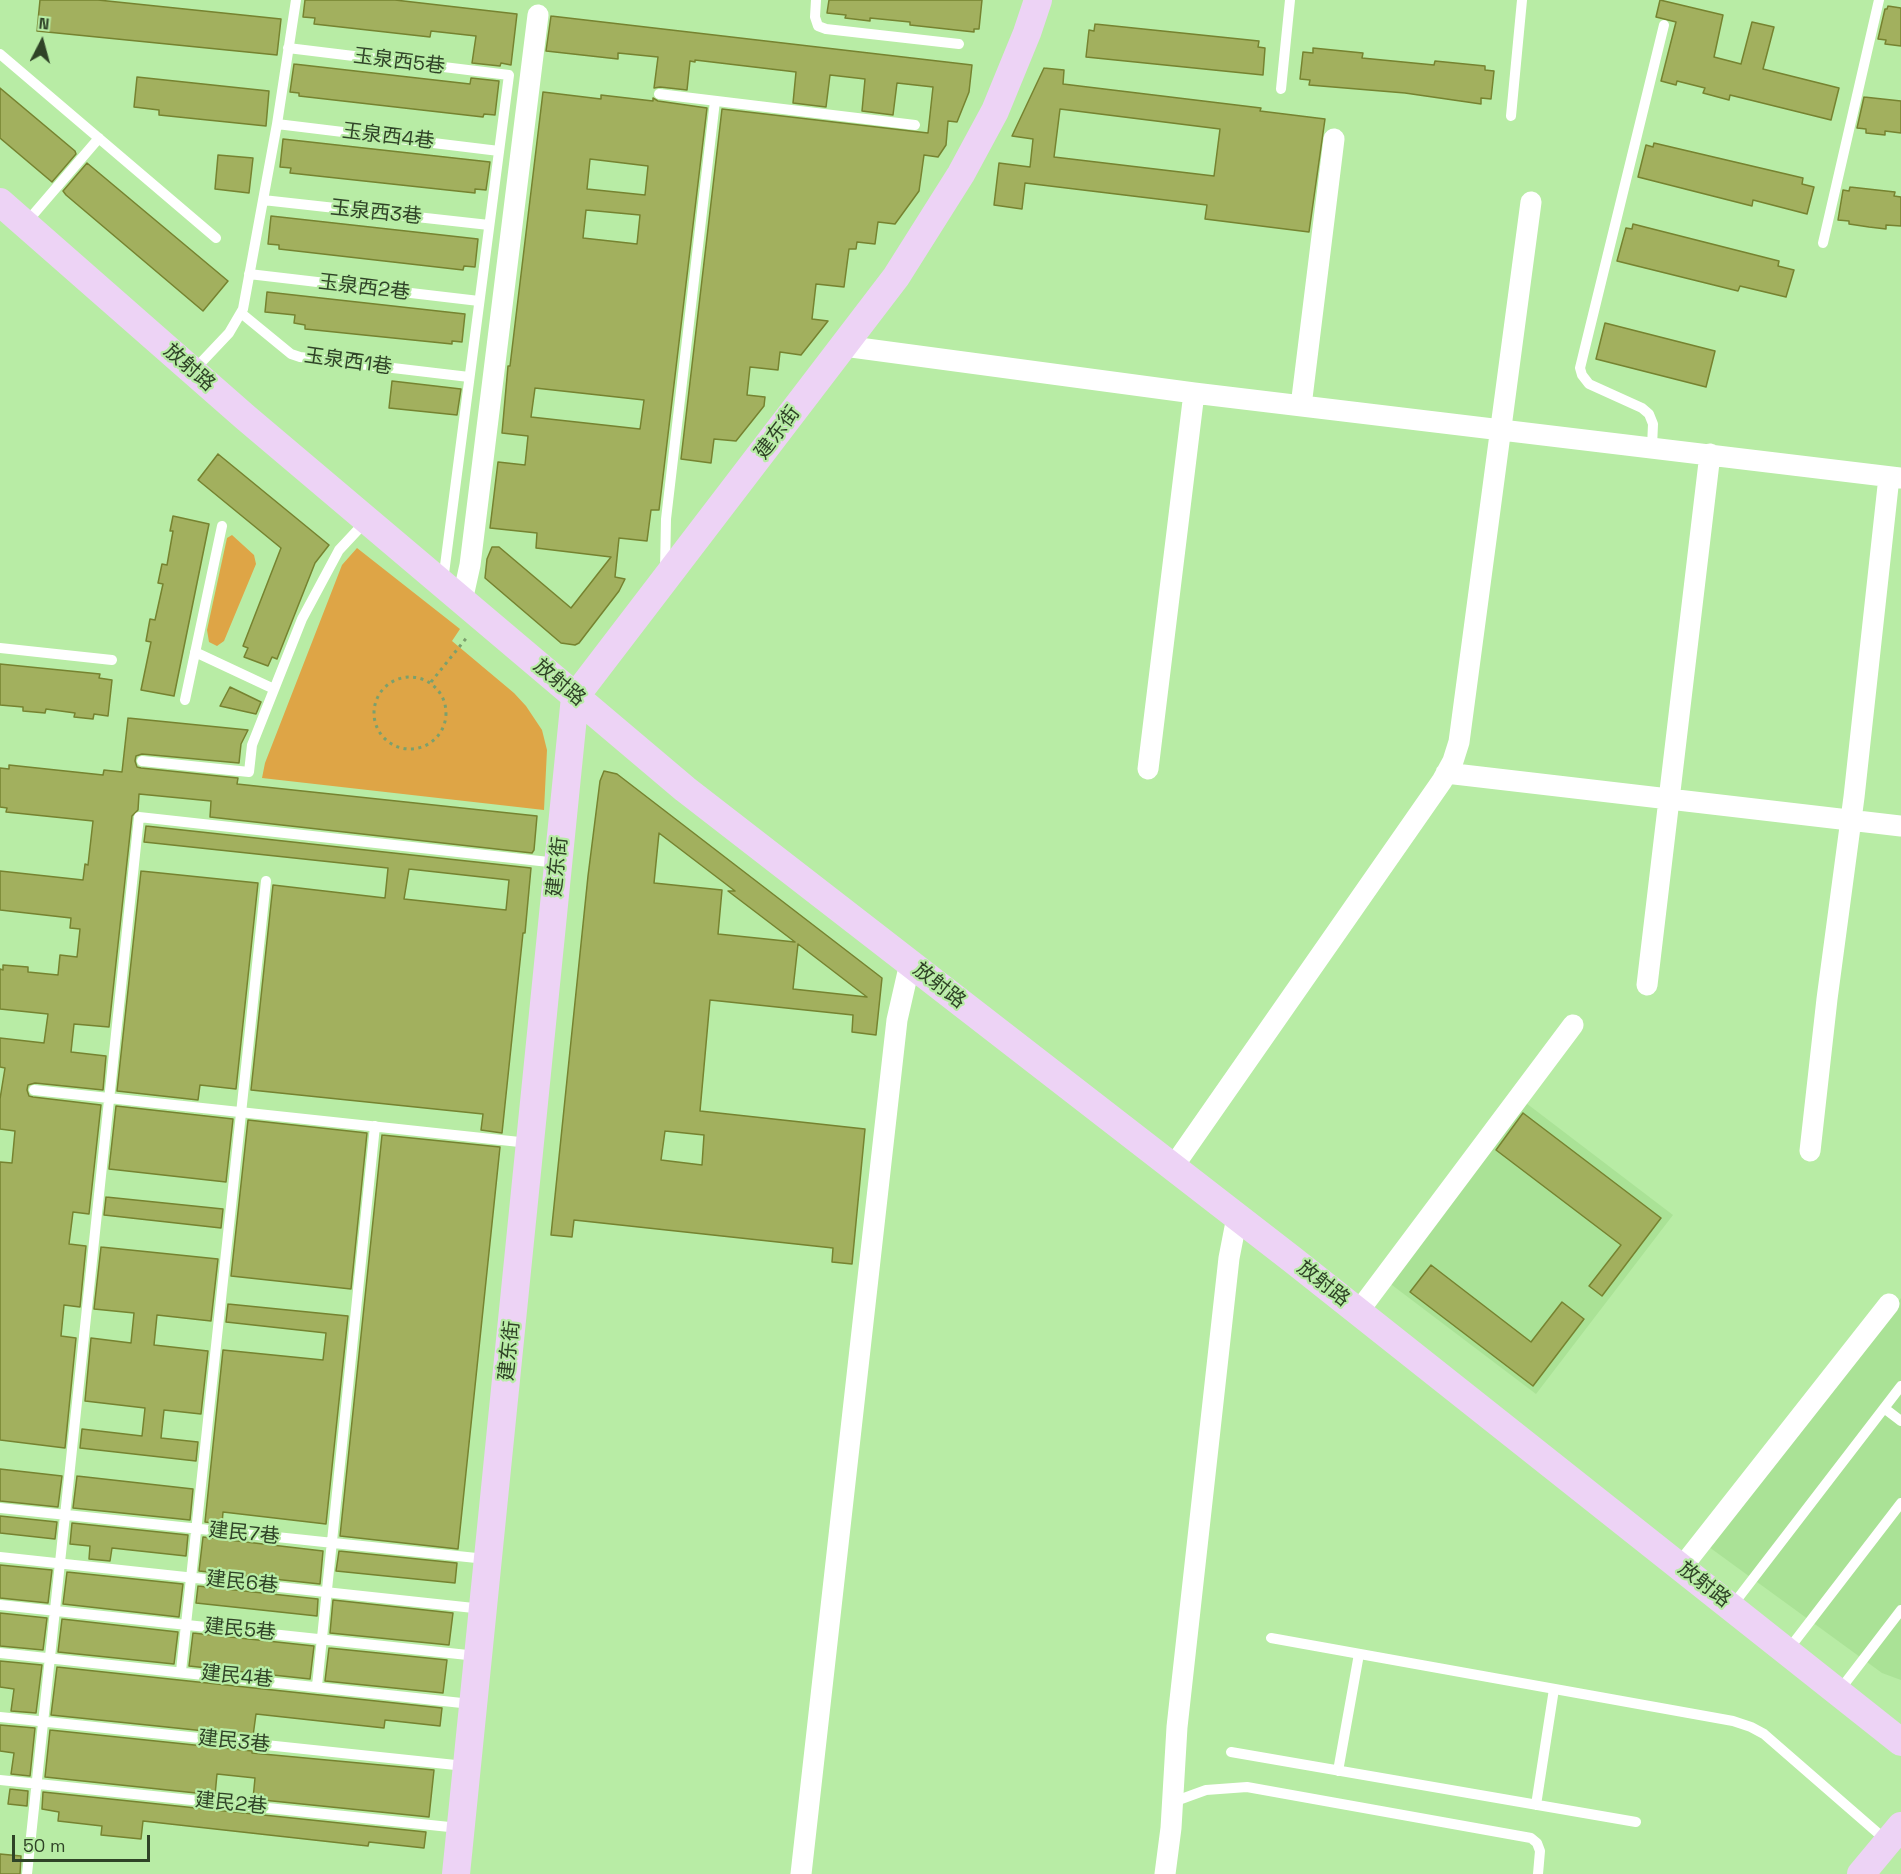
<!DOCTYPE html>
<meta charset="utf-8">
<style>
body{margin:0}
#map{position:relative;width:1901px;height:1874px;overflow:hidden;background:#b8eca5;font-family:"Space Grotesk",sans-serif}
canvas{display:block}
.north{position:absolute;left:12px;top:12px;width:60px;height:60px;-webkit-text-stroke:4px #b8eca5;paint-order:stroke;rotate:6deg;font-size:16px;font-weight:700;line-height:24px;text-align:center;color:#2f4327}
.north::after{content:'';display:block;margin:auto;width:21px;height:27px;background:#2f4327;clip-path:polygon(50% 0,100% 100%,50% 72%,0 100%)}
.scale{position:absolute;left:12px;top:1835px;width:138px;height:27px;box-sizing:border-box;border:3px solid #2f4327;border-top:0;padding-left:8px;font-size:18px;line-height:21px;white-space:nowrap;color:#2f4327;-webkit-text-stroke:4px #b8eca5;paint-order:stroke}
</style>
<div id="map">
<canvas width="1901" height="1874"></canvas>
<div class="north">N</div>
<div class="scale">50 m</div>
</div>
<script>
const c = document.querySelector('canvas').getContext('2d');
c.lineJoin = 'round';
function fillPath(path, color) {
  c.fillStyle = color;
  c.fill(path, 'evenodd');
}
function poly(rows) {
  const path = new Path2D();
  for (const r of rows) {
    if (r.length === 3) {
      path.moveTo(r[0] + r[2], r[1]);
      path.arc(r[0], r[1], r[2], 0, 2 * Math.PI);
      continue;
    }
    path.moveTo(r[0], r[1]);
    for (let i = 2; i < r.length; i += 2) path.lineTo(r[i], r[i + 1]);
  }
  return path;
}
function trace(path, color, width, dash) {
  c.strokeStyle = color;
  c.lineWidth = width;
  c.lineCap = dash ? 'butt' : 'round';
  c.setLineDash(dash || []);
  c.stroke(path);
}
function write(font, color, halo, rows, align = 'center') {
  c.font = font + ' "Space Grotesk","Noto Sans SC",sans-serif';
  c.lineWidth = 4.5;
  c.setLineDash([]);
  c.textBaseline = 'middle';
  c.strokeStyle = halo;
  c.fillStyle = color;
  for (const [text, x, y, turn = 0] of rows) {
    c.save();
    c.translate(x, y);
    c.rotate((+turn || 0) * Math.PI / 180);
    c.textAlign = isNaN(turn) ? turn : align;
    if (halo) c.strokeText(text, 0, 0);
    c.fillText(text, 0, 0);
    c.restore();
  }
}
const built = poly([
 [1522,1100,1673,1215,1536,1394,1384,1279],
 [1901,1298,1901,1680,1882,1673,1709,1547]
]);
const green = poly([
 [232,535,254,555,256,564,224,641,217,646,209,642,207,630,227,538],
 [357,548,460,629,452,641,514,693,526,706,542,730,547,750,544,810,262,778,265,763,342,565]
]);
const building = poly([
 [40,0,98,0,281,19,277,55,37,31,40,0],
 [305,0,395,0,517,14,511,65,501,63,500,66,472,63,476,36,431,31,430,37,314,24,315,18,303,17,305,0],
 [829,0,982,0,979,29,974,29,974,32,910,25,910,22,870,18,870,21,845,18,846,15,827,13,829,0],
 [1660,0,1723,15,1714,57,1741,64,1752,22,1774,27,1763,69,1839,88,1831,120,1730,95,1729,100,1703,93,1705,88,1677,81,1676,85,1661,81,1676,22,1656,17,1660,0],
 [1888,6,1901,8,1901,46,1885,44,1886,40,1878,39,1885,9,1887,9,1888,6],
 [551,16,972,65,969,92,957,122,948,121,946,145,938,157,924,155,919,191,895,224,878,222,875,244,857,242,856,249,849,249,844,287,816,284,812,319,828,321,801,355,780,352,778,370,750,367,747,395,765,397,764,406,736,441,714,439,711,463,681,459,722,109,928,133,933,87,897,83,893,115,862,111,865,79,830,75,826,107,793,103,796,72,695,60,695,62,690,61,687,90,660,87,654,88,658,57,618,53,618,59,546,51,551,16],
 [1095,24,1259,41,1258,47,1265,48,1263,75,1086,57,1089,30,1094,31,1095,24],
 [1313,48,1363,53,1362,58,1434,65,1435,61,1485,66,1485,70,1494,71,1491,99,1481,98,1481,104,1405,93,1309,85,1310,80,1300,79,1303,52,1313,53,1313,48],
 [294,64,470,84,471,78,499,81,495,115,484,114,483,117,299,96,299,93,290,92,294,64],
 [1044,68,1064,70,1063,84,1261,108,1260,111,1325,119,1309,232,1205,219,1207,205,1025,183,1022,209,994,205,999,163,1030,167,1033,139,1012,136,1044,68],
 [1060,109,1220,129,1214,176,1054,157,1060,109],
 [137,77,269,91,266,126,159,115,159,110,134,107,137,77],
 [0,88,75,151,76,154,52,182,0,138,0,88],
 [543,92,601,99,601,95,653,101,653,98,658,101,707,108,659,510,651,510,647,541,619,538,615,577,625,579,619,591,579,643,575,645,561,643,485,578,487,559,492,547,499,547,571,608,611,557,536,548,537,533,490,528,498,462,525,465,528,436,502,433,508,366,510,366,543,92],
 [590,159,648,166,645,195,587,189,590,159],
 [586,210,640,215,637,244,583,238,586,210],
 [535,388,644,400,640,429,531,417,535,388],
 [1864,97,1901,101,1901,133,1885,131,1885,135,1866,133,1866,129,1857,128,1864,97],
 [283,139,490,162,486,190,475,189,475,193,290,173,291,168,280,167,283,139],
 [1654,143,1803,178,1802,184,1814,187,1807,214,1753,200,1752,206,1638,177,1646,145,1653,147,1654,143],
 [218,155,253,158,249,193,215,189,218,155],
 [87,163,228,281,203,311,66,195,63,191,87,163],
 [1850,187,1895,192,1894,196,1901,197,1901,226,1886,225,1886,229,1869,227,1849,224,1849,221,1838,220,1843,190,1849,191,1850,187],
 [271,216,478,239,475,267,464,266,463,270,279,249,279,245,268,244,271,216],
 [1633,224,1779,261,1778,266,1794,270,1786,297,1740,286,1738,291,1617,261,1626,228,1632,229,1633,224],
 [267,292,465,314,462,342,452,341,452,344,305,329,305,325,294,323,295,315,265,312,267,292],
 [1605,323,1715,351,1706,387,1596,359,1605,323],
 [392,381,461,389,457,415,389,408,392,381],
 [218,454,329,545,315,563,277,659,272,657,268,666,244,657,248,648,243,646,281,548,198,480,218,454],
 [173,516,209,524,174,696,141,690,151,642,146,641,150,619,155,620,163,584,158,583,162,564,167,565,173,531,170,531,173,516],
 [0,664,100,674,99,678,112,680,108,716,94,714,93,719,74,717,75,713,46,709,45,713,23,711,23,707,0,705,0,664],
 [230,687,261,702,256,714,220,706,230,687],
 [128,718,248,730,241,744,239,763,142,754,136,756,135,761,137,767,141,768,238,778,237,784,537,816,534,850,532,853,210,817,211,801,139,794,138,810,132,816,109,1027,74,1024,71,1052,106,1056,103,1090,35,1083,28,1085,27,1090,29,1096,33,1097,101,1105,89,1214,73,1212,69,1244,86,1246,80,1307,64,1305,61,1336,76,1338,65,1448,0,1440,0,1162,12,1163,15,1131,0,1129,0,1099,5,1068,0,1067,0,1038,44,1043,48,1014,0,1009,0,969,3,970,3,965,28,967,28,972,58,975,60,955,77,957,80,929,70,928,71,918,0,910,0,871,83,880,85,864,88,865,93,821,6,812,7,808,0,807,0,768,9,769,9,765,103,775,104,770,122,772,128,718],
 [604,771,617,774,882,978,876,1035,852,1032,853,1015,710,1000,700,1111,865,1129,852,1264,832,1262,833,1248,574,1220,572,1237,551,1235,588,876,600,781,604,771],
 [659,833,735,891,728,891,795,942,718,934,722,890,654,883,659,833],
 [798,944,867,997,793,989,798,944],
 [665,1131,704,1135,702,1165,661,1160,665,1131],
 [146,826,531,868,525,933,523,933,502,1133,481,1130,483,1114,251,1090,273,885,385,898,388,868,144,842,146,826],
 [409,869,509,880,506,910,404,899,409,869],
 [141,871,258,883,236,1089,200,1085,198,1100,117,1091,141,871],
 [116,1106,233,1119,226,1182,109,1169,116,1106],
 [1523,1113,1661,1218,1602,1296,1589,1286,1621,1245,1496,1150,1523,1113],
 [248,1120,367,1133,351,1289,231,1276,248,1120],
 [382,1135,500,1147,458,1549,340,1536,382,1135],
 [106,1197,223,1209,221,1228,104,1215,106,1197],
 [101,1247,218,1259,211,1321,157,1315,154,1345,208,1351,201,1414,164,1410,161,1438,198,1442,196,1461,80,1448,82,1429,142,1436,145,1408,85,1401,91,1338,131,1343,134,1313,94,1309,101,1247],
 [1431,1265,1531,1342,1562,1302,1584,1319,1533,1386,1410,1292,1431,1265],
 [228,1304,348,1316,326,1524,223,1512,222,1524,205,1522,223,1350,323,1360,326,1333,226,1322,228,1304],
 [0,1469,62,1476,58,1507,0,1501,0,1469],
 [77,1476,193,1489,190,1520,73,1508,77,1476],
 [0,1516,57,1522,55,1539,0,1533,0,1516],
 [72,1523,188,1535,186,1556,112,1548,110,1561,89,1559,90,1546,70,1544,72,1523],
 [203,1537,323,1551,320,1584,199,1571,203,1537],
 [339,1551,457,1563,455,1583,336,1571,339,1551],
 [0,1565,52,1570,48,1603,0,1598,0,1565],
 [67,1572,183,1584,179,1617,63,1604,67,1572],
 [198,1586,318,1599,317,1616,196,1603,198,1586],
 [333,1600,453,1613,449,1645,330,1633,333,1600],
 [0,1613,47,1618,43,1650,0,1646,0,1613],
 [62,1619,178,1632,174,1664,58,1652,62,1619],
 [193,1633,314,1646,310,1679,189,1666,193,1633],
 [329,1648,447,1660,443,1693,325,1681,329,1648],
 [0,1661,42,1665,36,1713,11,1711,14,1689,0,1687,0,1661],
 [57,1667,442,1708,440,1726,385,1720,384,1728,256,1714,253,1736,51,1715,57,1667],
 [0,1725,35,1728,30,1776,11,1774,14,1753,0,1751,0,1725],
 [50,1730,252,1751,252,1753,434,1770,429,1817,253,1799,255,1778,217,1774,215,1795,45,1777,50,1730],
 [10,1789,28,1791,27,1806,8,1804,10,1789],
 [43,1792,426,1832,424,1848,369,1842,368,1846,143,1821,141,1839,101,1835,102,1826,58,1821,59,1812,42,1809,43,1792],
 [0,1854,21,1856,20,1874,0,1874,0,1854]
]);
const path = poly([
 [410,713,36],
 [431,682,468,636]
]);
const lane = poly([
 [816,0,815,17,818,26,826,29,959,44],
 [288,48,509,75,443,581],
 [0,54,216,238],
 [1281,89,1290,0],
 [659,94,915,125],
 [1511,116,1522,0],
 [277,124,499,151],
 [263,200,489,225],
 [25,224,99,138],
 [1823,243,1879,0],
 [249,274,479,301],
 [241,313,291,354,300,357,469,377],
 [194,370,229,333,243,309,277,124,296,0],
 [1652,447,1653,424,1649,414,1642,408,1589,384,1582,375,1580,368,1664,25],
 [665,569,666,519,715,101],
 [0,648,112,660],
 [195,652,274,689],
 [185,700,222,526],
 [142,761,249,772,252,745,302,619,339,550,367,520],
 [34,1090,529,1143],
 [1884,1408,1901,1421],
 [0,1508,486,1559],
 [0,1557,483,1609],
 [0,1605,477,1656],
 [1732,1606,1901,1386],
 [1271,1638,1733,1721,1751,1727,1764,1734,1887,1841],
 [1788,1650,1901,1503],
 [0,1653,471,1704],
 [181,1671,266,881],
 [317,1686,375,1126],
 [1839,1691,1901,1610],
 [0,1717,465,1766],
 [1231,1752,1636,1822],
 [1338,1771,1359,1654],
 [0,1780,459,1828],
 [1173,1802,1206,1790,1247,1787,1531,1838,1537,1843,1540,1851,1538,1874],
 [1536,1805,1554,1689],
 [27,1874,139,817,558,863]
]);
const street = poly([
 [844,346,1194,393,1901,478],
 [1301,406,1334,139],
 [462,601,470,565,538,15],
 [1148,769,1194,393],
 [1446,773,1901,826],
 [1647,985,1710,454],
 [1810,1151,1827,999,1854,797,1889,477],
 [1173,1167,1442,781,1453,761,1459,742,1531,202],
 [1358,1312,1573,1025],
 [1682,1567,1889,1304],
 [801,1874,897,1020,910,963],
 [1165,1874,1171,1828,1177,1727,1229,1258,1237,1217]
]);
const secondary = poly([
 [0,202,245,417,685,789,1293,1260,1901,1742],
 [456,1874,575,697,896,277,961,174,995,111,1027,33,1038,0],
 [1861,1874,1901,1826]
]);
const streetNames = [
 ["玉泉西5巷",399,62,7],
 ["玉泉西4巷",388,137,7],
 ["玉泉西3巷",376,213,6],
 ["玉泉西2巷",364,288,7],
 ["玉泉西1巷",348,362,8],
 ["放射路",189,368,41],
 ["建东街",778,433,-53],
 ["放射路",559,683,40],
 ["建东街",558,867,-84],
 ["放射路",939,986,38],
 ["放射路",1323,1284,38],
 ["建东街",510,1351,-84],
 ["建民7巷",244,1534,6],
 ["建民6巷",242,1583,6],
 ["放射路",1704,1585,38],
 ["建民5巷",240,1630,6],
 ["建民4巷",237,1677,6],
 ["建民3巷",234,1742,6],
 ["建民2巷",231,1804,6]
];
fillPath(built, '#aae296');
fillPath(green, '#dea546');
fillPath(building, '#a2b05e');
trace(building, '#768330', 1.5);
trace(path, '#7ba06d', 3, [3, 4.5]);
trace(lane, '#fff', 10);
trace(street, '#fff', 21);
trace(secondary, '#edd3f5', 28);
write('20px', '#2f4327', '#b8eca5', streetNames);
</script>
